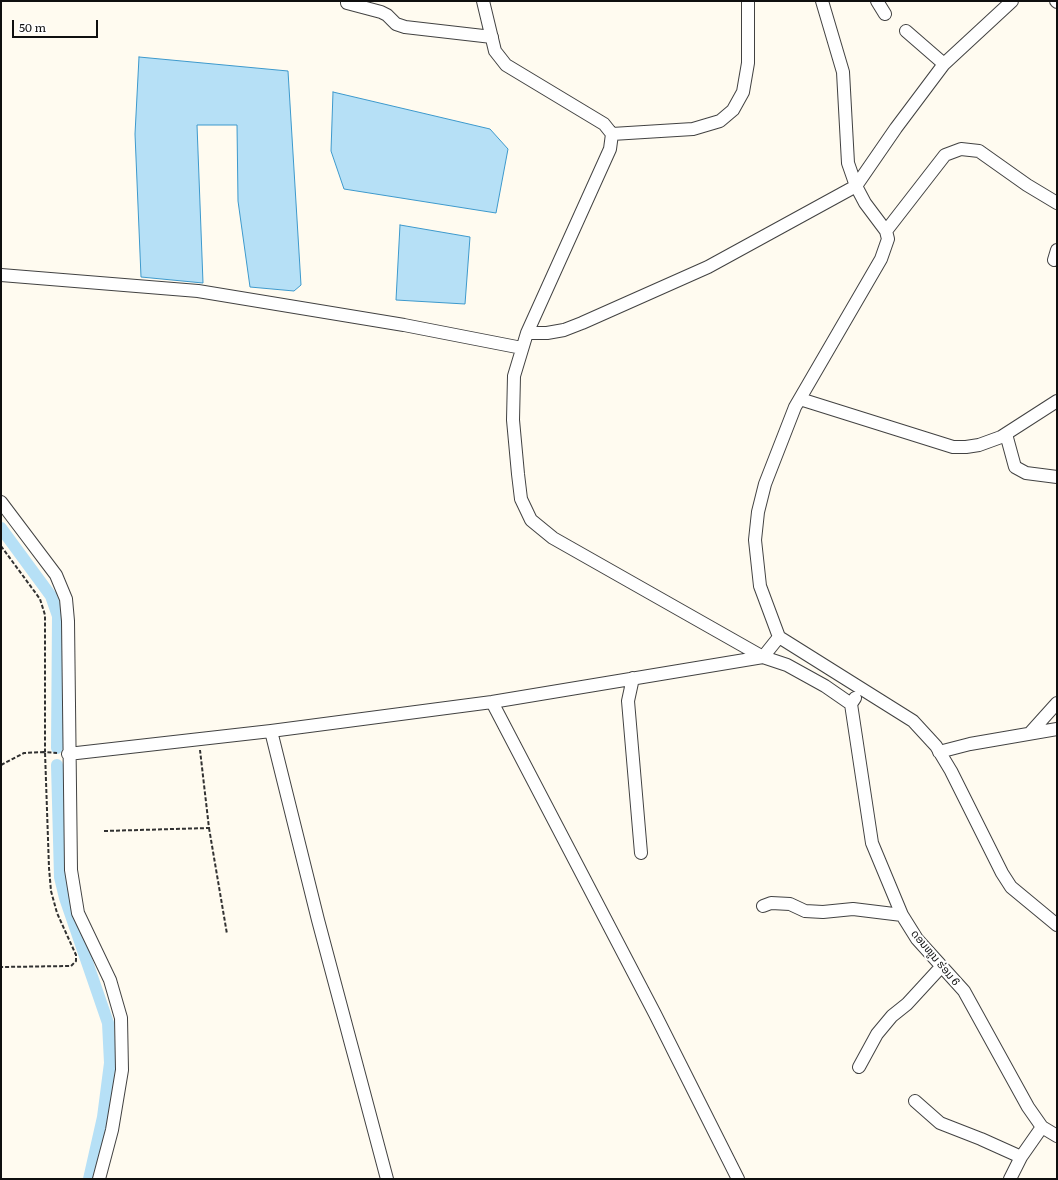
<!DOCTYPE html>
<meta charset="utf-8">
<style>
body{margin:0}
#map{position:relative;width:1058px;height:1180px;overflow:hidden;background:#fffbf0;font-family:Literata,serif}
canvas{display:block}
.frame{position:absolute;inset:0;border:2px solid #0f0f0f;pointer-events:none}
.scale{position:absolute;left:12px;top:20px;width:86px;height:18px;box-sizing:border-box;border:2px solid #0f0f0f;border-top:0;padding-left:5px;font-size:12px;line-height:14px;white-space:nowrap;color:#0f0f0f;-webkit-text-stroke:3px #fff;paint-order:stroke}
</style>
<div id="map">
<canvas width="1058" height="1180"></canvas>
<div class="frame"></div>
<div class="scale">50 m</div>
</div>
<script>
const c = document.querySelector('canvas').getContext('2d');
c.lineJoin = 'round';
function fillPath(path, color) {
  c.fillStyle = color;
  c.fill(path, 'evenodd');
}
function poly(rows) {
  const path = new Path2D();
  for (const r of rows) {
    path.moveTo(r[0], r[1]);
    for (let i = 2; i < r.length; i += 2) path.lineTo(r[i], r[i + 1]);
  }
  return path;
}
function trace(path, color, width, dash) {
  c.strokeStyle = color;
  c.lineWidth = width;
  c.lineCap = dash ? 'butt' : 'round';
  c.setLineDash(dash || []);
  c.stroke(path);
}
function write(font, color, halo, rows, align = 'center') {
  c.font = font + ' Literata,"Noto Sans Lao",serif';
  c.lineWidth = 4;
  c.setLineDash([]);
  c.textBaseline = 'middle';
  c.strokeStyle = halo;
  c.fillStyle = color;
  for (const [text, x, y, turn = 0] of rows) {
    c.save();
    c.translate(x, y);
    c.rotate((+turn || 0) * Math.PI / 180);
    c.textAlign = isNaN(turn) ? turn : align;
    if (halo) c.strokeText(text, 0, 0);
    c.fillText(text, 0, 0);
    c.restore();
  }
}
const water = poly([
 [139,57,288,71,301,285,294,291,250,287,238,201,237,125,197,125,203,283,141,277,135,134,139,57],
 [333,92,490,129,508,149,496,213,344,189,331,151,333,92],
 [400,225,470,237,465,304,396,300,400,225]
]);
const canal = poly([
 [1,528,51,596,58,616,57,748],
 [57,765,60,877,65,898,108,1023,110,1063,103,1117,89,1179]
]);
const path = poly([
 [1,546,40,599,45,615,45,752,57,753],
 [1,765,24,753,45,752,49,868,51,891,57,913,76,955,76,961,71,966,1,967],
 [209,828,227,934],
 [104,831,209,828,200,750]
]);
const minor = poly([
 [483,1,495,51,506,65,604,124,612,134,610,149,527,333,514,376,513,420,518,474,521,499,531,520,553,538,763,657,787,665,825,686,851,704],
 [822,1,843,72,848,163,856,186,865,203,886,231,888,239,881,259,795,407,765,484,758,512,755,540,760,586,779,637,913,721,936,746,951,771,1002,873,1011,887,1057,925],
 [877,1,885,14],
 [1056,1,1057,2],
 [347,3,381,12,387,15,396,24,405,27,492,37],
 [906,31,944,64],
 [612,134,693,129,720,121,733,110,743,92,748,63,748,1],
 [886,231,945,155,961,149,979,151,1027,185,1057,203],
 [1054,260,1057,250],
 [1,275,198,291,404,325,522,348],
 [527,333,547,333,564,330,582,323,708,267,856,186,896,128,944,64,1012,1],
 [800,399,953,447,966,447,979,445,1001,437,1057,401],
 [1006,434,1015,467,1026,473,1057,477],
 [1,502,56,575,66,599,68,621,71,870,78,913,110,980,121,1018,122,1070,112,1130,99,1179],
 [633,678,628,701,641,853],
 [855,698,851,704,872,843,902,915,917,939,964,991,1028,1107,1042,1127,1057,1136],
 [492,702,655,1014,738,1179],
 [271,731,318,920,387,1179],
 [1030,733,1057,703],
 [939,752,970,744,1057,729],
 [68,754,271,731,492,702,763,657,779,637],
 [763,906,771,903,790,904,805,911,823,912,853,909,902,915],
 [859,1067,877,1034,892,1016,907,1004,941,967],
 [915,1101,940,1123,981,1139,1021,1157],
 [1010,1179,1021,1157,1042,1127]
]);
const streetNames = [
 ["ດອນໜູນ ຮ່ອມ 6",935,958,50]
];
fillPath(water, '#b6e0f6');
trace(water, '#3d99cc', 1);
trace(canal, '#b6e0f6', 12);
trace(minor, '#424242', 14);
trace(path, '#313131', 2, [4, 2]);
trace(minor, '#fff', 12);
write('11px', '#0f0f0f', '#fff', streetNames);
</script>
